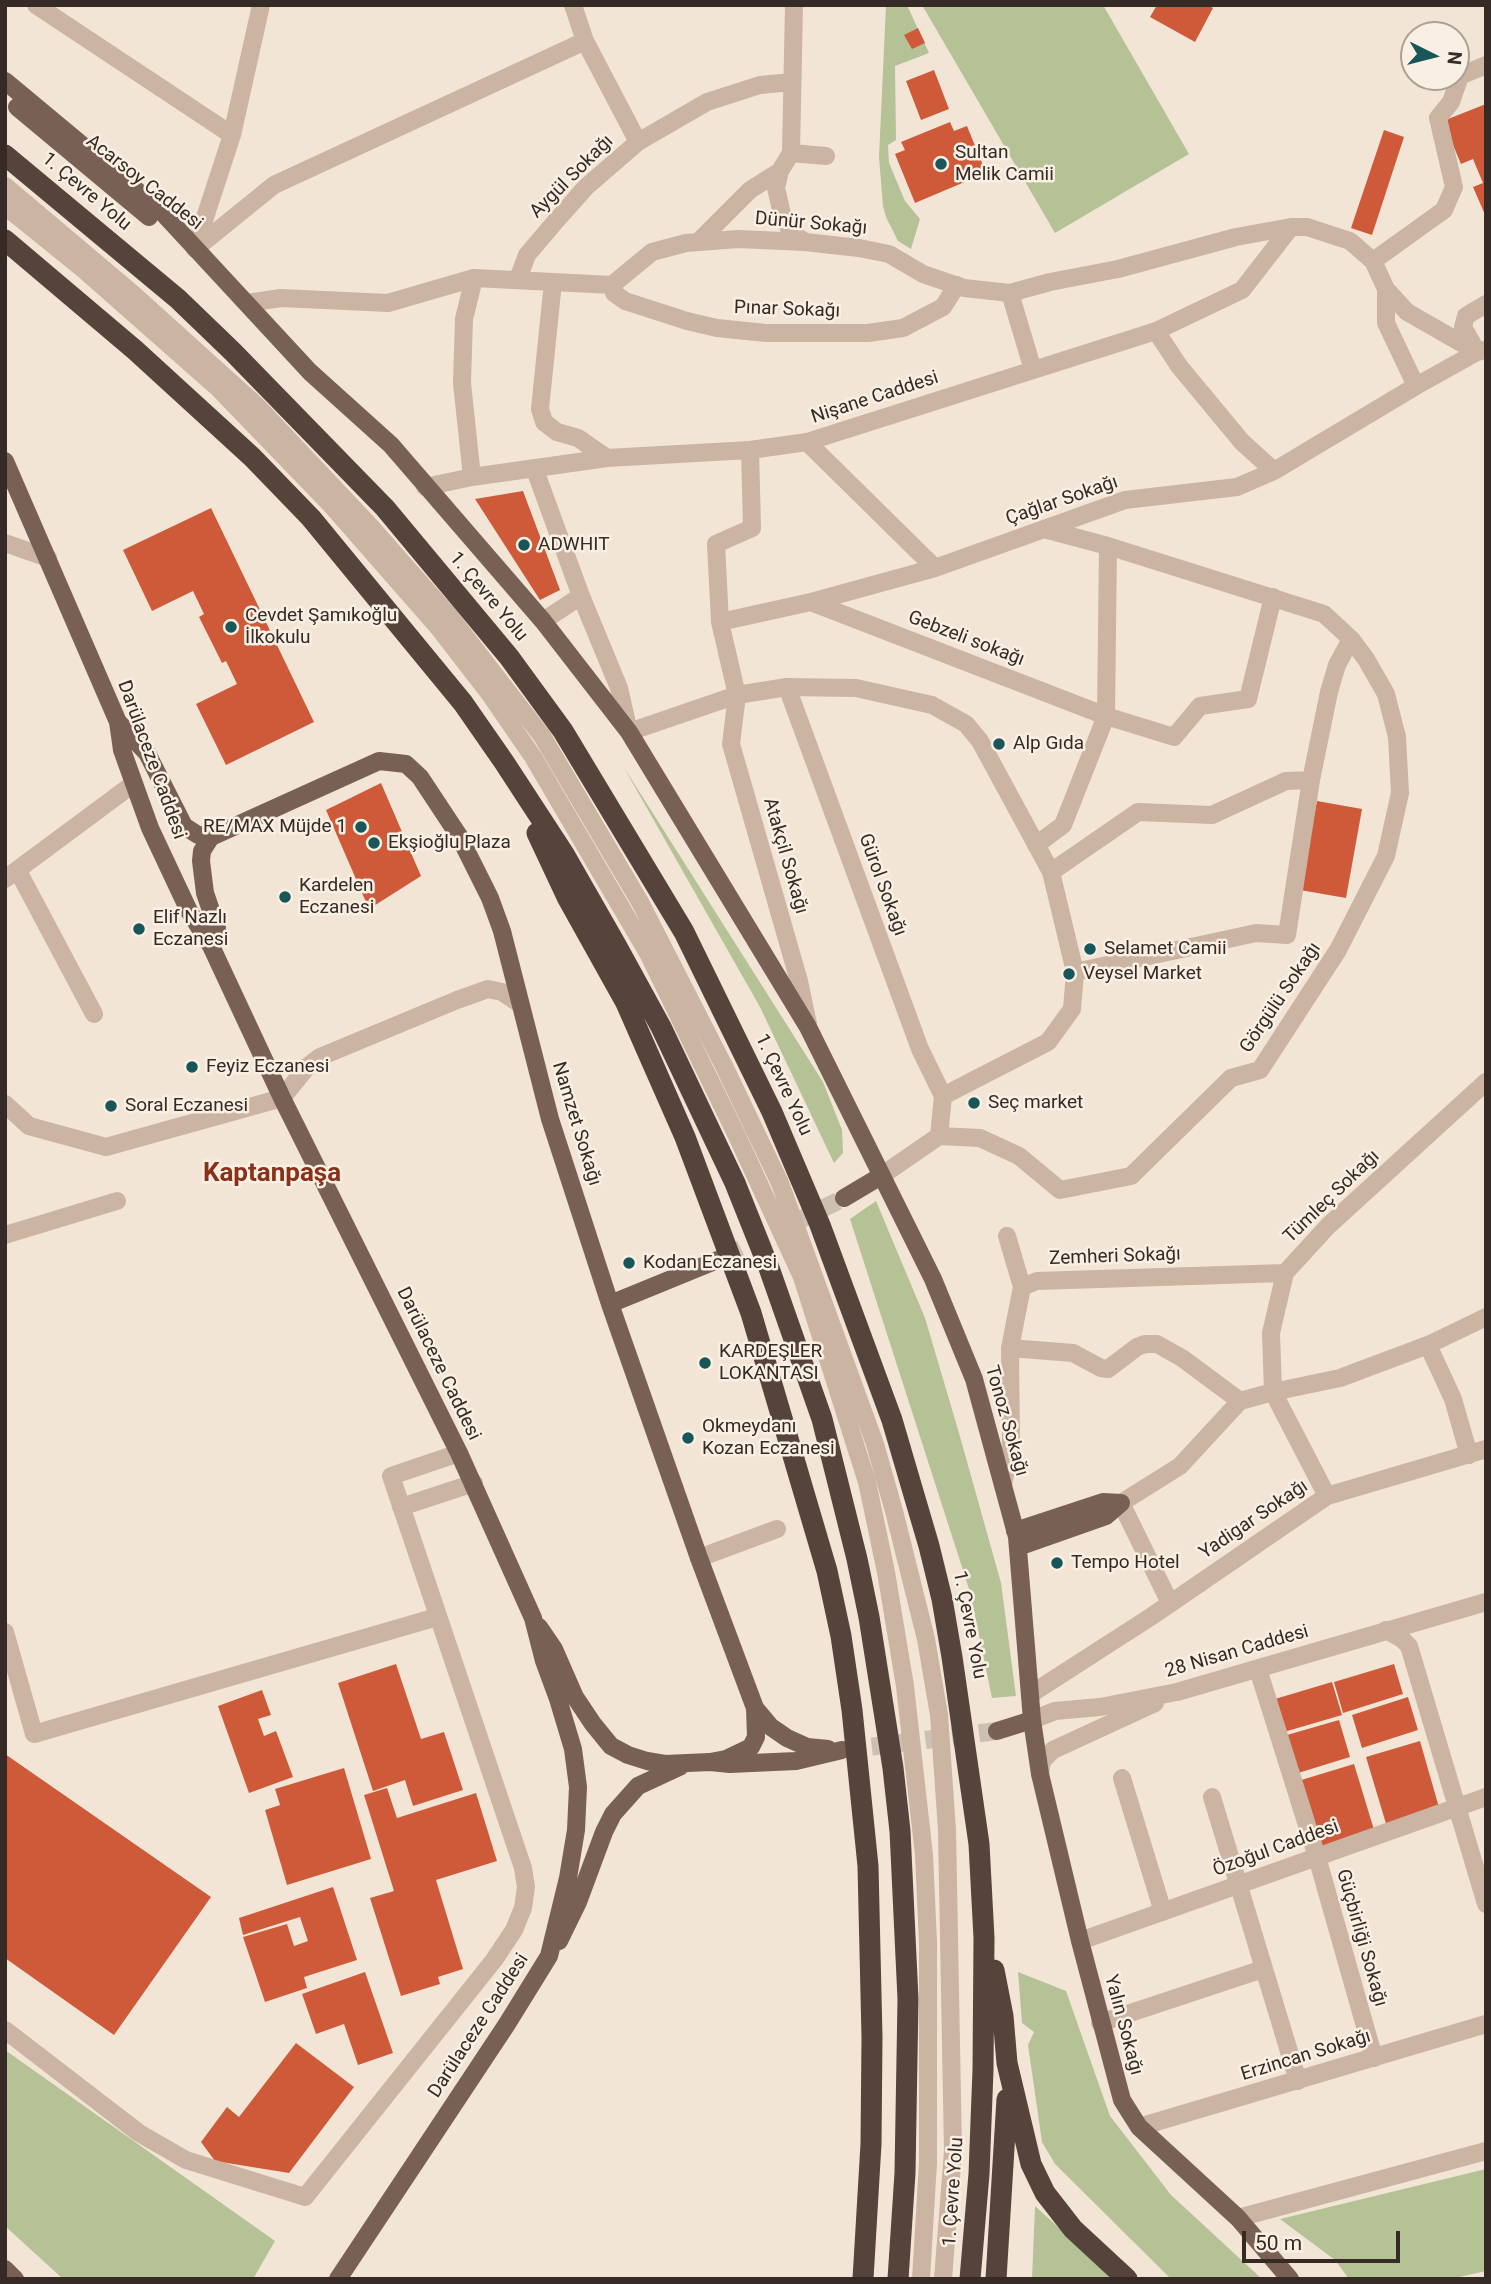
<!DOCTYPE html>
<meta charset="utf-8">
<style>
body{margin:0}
#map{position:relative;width:1491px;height:2284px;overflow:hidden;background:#f2e5d6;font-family:Roboto,sans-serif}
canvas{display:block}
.frame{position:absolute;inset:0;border:7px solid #352a25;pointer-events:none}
.north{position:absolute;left:1400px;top:21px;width:70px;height:70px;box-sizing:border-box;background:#faefe3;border:2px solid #aba097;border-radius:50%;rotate:96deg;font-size:19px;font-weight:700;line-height:28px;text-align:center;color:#352a25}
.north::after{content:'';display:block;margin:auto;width:24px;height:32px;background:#185659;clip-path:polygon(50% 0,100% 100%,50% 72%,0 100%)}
.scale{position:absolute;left:1242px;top:2231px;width:158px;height:32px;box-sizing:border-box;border:4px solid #352a25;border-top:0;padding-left:9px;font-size:21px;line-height:24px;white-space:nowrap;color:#352a25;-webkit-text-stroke:5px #faefe3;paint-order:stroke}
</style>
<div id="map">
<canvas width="1491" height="2284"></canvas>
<div class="frame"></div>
<div class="north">N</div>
<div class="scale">50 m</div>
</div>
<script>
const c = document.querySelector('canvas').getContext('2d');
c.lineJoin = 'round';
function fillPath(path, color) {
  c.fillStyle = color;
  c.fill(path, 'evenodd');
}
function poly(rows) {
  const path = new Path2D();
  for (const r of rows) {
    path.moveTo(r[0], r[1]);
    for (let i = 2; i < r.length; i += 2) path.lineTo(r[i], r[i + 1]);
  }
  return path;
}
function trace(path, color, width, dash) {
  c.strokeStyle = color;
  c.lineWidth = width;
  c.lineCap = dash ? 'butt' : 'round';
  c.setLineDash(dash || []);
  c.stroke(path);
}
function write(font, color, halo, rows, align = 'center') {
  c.font = font + ' Roboto,sans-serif';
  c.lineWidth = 5;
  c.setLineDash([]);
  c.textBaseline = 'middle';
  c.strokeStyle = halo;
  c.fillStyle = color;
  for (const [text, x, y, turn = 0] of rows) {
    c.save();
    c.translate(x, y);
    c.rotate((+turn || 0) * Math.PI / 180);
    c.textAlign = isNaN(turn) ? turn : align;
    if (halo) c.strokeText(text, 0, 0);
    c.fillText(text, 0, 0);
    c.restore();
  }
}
const green = poly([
 [886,5,907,5,929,53,895,66,896,140,888,145,889,163,905,201,920,219,911,249,898,241,886,217,883,206,879,157],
 [922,5,1103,5,1189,154,1055,233],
 [623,766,823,1082,842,1130,843,1153,834,1163,760,1007],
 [876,1201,925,1318,959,1433,1001,1583,1016,1696,992,1698,970,1592,850,1219],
 [1018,1972,1066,1991,1110,2116,1171,2195,1262,2279,1171,2279,1055,2164,1042,2142,1028,2045,1034,2032,1022,2023],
 [5,2050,275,2241,253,2279,63,2279,5,2226],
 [1486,2169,1486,2271,1450,2279,1349,2279,1335,2260,1280,2219],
 [1035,2206,1115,2279,1032,2279]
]);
const building = poly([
 [1157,5,1208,5,1213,8,1195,42,1150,17],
 [918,28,925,43,912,49,904,35],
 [934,70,949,109,921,120,906,81],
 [1486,104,1486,217,1473,187,1483,183,1473,159,1461,164,1443,121],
 [950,122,954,131,967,126,986,173,915,203,895,154,905,150,901,142],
 [1384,130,1404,137,1372,235,1351,228],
 [523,491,560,590,540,600,475,499],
 [211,508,314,722,226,765,196,704,237,684,226,661,222,663,199,617,204,614,193,591,152,611,123,550],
 [381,783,421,876,369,909,326,810],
 [1317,801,1362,809,1346,898,1300,890],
 [396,1664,421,1739,444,1732,463,1790,413,1806,405,1780,373,1791,338,1683],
 [1394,1664,1403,1694,1343,1713,1334,1682],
 [1332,1682,1342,1715,1284,1732,1275,1699],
 [262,1690,271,1715,258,1719,264,1736,276,1731,293,1777,249,1793,218,1706],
 [1408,1697,1418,1730,1362,1748,1352,1715],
 [1339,1720,1350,1757,1298,1773,1287,1735],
 [1420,1741,1440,1811,1387,1827,1366,1757],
 [5,1754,211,1897,114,2035,5,1958],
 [1354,1764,1375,1833,1320,1850,1298,1781],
 [344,1768,371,1859,287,1885,265,1810,280,1805,275,1789],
 [387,1788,397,1818,476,1793,497,1861,436,1880,463,1969,438,1977,440,1984,401,1996,370,1898,394,1891,364,1795],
 [333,1887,357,1960,304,1977,307,1988,265,2002,243,1937,287,1924,294,1946,308,1941,300,1917,243,1935,239,1918],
 [365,1972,393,2053,358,2065,344,2024,316,2034,302,1994],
 [296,2043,354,2087,289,2173,215,2161,201,2142,227,2107,239,2117]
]);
const majorTunnel = poly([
 [725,1257,844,1198],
 [845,1750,997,1731]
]);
const minor = poly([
 [36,5,232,135],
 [794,5,791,153,780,171,776,188,782,214,791,232,805,242],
 [585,41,638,142],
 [791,153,826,156],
 [5,186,133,294,256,405,371,527,451,618,542,736,640,902,724,1066,780,1183,875,1444,894,1511,926,1639,939,1715,947,1830,953,2151,943,2279],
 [5,206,83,269,218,388,332,506,438,627,489,693,533,757,649,955,738,1138,802,1277,867,1482,886,1572,905,1686,924,1855,928,1942,928,2163,921,2279],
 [698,242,750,190,780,171],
 [195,248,232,135,261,5],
 [195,249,274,185,585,41,573,5],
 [1373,261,1444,210,1454,187,1438,118,1451,102,1460,76,1486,65],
 [518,279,527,255,555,222,586,187,638,142,707,102,760,85,792,82],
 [553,282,540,409,544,422,557,432,578,438,607,458],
 [612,285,614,293,625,301,687,321,717,328,766,333,868,333,903,328,943,307,957,285],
 [1386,289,1386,323,1416,386],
 [1010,293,1033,370],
 [247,303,281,298,388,303,474,278,612,285,652,252,686,243,738,239,805,242,859,248,889,254,923,274,964,288,1010,293,1050,282,1118,269,1236,237,1291,227,1307,227,1350,241,1373,261,1386,289,1407,312,1477,352],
 [1156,331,1179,366,1242,442,1274,471],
 [1477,352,1463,327,1466,316,1486,304],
 [807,442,935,568],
 [750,450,752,528,716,544,720,622,737,695,731,744,799,981,808,1024],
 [535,470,581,596],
 [472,477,462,383,464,319,474,278],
 [425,487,472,477,607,458,750,450,807,442,1156,331,1242,290,1291,227],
 [5,543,48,558],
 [811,602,1106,716,1174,737,1200,706,1248,699,1273,597],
 [543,621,581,596,619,688,629,732,737,695,787,687,856,688,932,705,966,724,980,741,1051,872,1075,972,1072,1009,1048,1042,943,1096,939,1136,881,1176],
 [720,622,811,602,935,568,1125,500,1237,487,1274,471,1416,386,1477,352,1484,350],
 [787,687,920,1049,943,1096],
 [1036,845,1063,825,1106,716,1108,546],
 [18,871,94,1014],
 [1051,872,1138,812,1212,815,1286,781,1311,780],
 [5,879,133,784],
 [1075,972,1256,933,1287,935,1311,780,1329,692,1337,665,1351,639],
 [5,1104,29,1126,106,1147,282,1098,307,1067,320,1057,457,1000,488,989,502,992,520,1004],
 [939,1136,980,1138,1019,1156,1060,1190,1131,1176,1231,1078,1260,1070,1338,950,1386,856,1400,793,1397,737,1386,694,1366,659,1351,639,1324,614,1108,546,1044,529],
 [5,1235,117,1201],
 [1007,1236,1022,1287],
 [1428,1345,1453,1399,1469,1455],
 [1010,1348,1073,1353,1101,1368,1108,1369,1137,1347,1145,1344,1157,1344,1182,1358,1240,1401],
 [1003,1485,1011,1443,1010,1348,1022,1287,1037,1281,1285,1273],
 [1327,1496,1273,1392,1340,1378,1428,1345,1486,1317],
 [401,1507,474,1483],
 [699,1558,777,1529],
 [1170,1603,1121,1503,1180,1466,1240,1401,1273,1392,1271,1333,1285,1273,1328,1226,1486,1082],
 [1386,1630,1402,1639,1409,1646,1486,1904],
 [5,1632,34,1734,437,1617],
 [1258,1669,1317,1857,1374,2058],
 [1031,1694,1152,1616,1327,1496,1486,1449],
 [1032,1720,1055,1711,1100,1707,1177,1692,1486,1602],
 [1040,1774,1042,1761,1053,1750,1155,1703],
 [1122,1778,1163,1912],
 [1212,1797,1298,2081],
 [1080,1941,1486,1797],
 [1100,2023,1263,1969],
 [5,2030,139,2133,186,2160,305,2197,494,1960,514,1930,523,1908,526,1887,523,1868,391,1476,459,1453],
 [1139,2127,1486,2024],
 [1238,2218,1486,2151]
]);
const major = poly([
 [5,81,160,210,310,372,391,445,543,621,629,732,808,1027,933,1279,974,1379,1017,1537,1032,1720,1040,1774,1080,1941,1122,2100,1139,2127,1238,2218,1290,2279],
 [17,107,149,217],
 [5,461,118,722,122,750,150,828,189,911,211,946,282,1098,459,1453,533,1618,544,1661,558,1699,573,1749,578,1787,576,1830,568,1878,549,1956,507,2024,338,2279],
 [118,722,147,753,184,826,198,835,211,837,379,761,406,764,420,777,459,836,490,898,502,931,550,1119,610,1304,699,1558,755,1708,756,1737,751,1747,726,1759,710,1762],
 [211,837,202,851,201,861,205,893,217,928,211,946],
 [844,1198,881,1176],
 [610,1304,725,1257],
 [1015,1531,1103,1502,1121,1503],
 [1018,1547,1106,1516,1121,1503],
 [539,1627,554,1649,575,1697,593,1724,611,1746,628,1755,647,1761,665,1764,710,1762,730,1764,796,1761,842,1750],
 [755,1708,771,1727,787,1738,807,1747,828,1749],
 [997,1731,1032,1720],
 [559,1941,578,1902,604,1832,613,1814,638,1786,681,1766],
 [5,2269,15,2279]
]);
const highway = poly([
 [5,155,178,299,233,352,385,508,509,657,563,731,684,932,772,1112,820,1225,892,1420,929,1546,942,1599,952,1657,979,1844,984,1938,983,2070,979,2174,970,2279],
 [5,240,135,350,252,457,311,518,463,703,504,762,564,854,616,945,661,1027,735,1183,769,1268,822,1419,857,1559,869,1617,893,1768,900,1831,908,1999,905,2173,898,2279],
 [537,833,568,899,626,1003,685,1137,751,1313,827,1571,841,1636,852,1710,868,1866,872,2037,871,2144,863,2279],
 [994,1970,1003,2016,1007,2063,1031,2164,1045,2193,1073,2229,1127,2279],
 [996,2279,1007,2099]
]);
const markers = [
 [941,164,7,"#185659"],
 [524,545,7,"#185659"],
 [231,627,7,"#185659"],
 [999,744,7,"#185659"],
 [361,827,7,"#185659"],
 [374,843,7,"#185659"],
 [285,897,7,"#185659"],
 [139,929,7,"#185659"],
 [1090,949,7,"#185659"],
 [1069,974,7,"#185659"],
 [192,1067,7,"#185659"],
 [974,1103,7,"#185659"],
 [111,1106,7,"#185659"],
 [629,1263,7,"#185659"],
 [705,1363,7,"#185659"],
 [688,1438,7,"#185659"],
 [1057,1563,7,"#185659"]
];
const poiNames = [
 ["Sultan",955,153],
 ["Melik Camii",955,175],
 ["ADWHIT",538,545],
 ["Cevdet Şamıkoğlu",245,616],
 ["İlkokulu",245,638],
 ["Alp Gıda",1013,744],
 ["RE/MAX Müjde 1",347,827,"right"],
 ["Ekşioğlu Plaza",388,843],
 ["Kardelen",299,886],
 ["Eczanesi",299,908],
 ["Elif Nazlı",153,918],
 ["Eczanesi",153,940],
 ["Selamet Camii",1104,949],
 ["Veysel Market",1083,974],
 ["Feyiz Eczanesi",206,1067],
 ["Seç market",988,1103],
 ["Soral Eczanesi",125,1106],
 ["Kodan Eczanesi",643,1263],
 ["KARDEŞLER",719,1352],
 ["LOKANTASI",719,1374],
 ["Okmeydanı",702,1427],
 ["Kozan Eczanesi",702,1449],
 ["Tempo Hotel",1071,1563]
];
const streetNames = [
 ["Aygül Sokağı",572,177,-45],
 ["Acarsoy Caddesi",144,183,38],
 ["1. Çevre Yolu",86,192,40],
 ["Dünür Sokağı",811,224,5],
 ["Pınar Sokağı",787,310,2],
 ["Nişane Caddesi",875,398,-18],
 ["Çağlar Sokağı",1062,501,-19],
 ["1. Çevre Yolu",488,597,50],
 ["Gebzeli sokağı",966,639,21],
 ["Darülaceze Caddesi",151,760,70],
 ["Atakçil Sokağı",785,856,74],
 ["Gürol Sokağı",882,885,70],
 ["Görgülü Sokağı",1281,998,-56],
 ["1. Çevre Yolu",783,1085,65],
 ["Namzet Sokağı",576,1124,73],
 ["Tümleç Sokağı",1332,1197,-44],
 ["Zemheri Sokağı",1115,1257,-2],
 ["Darülaceze Caddesi",438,1364,64],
 ["Tonoz Sokağı",1006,1421,74],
 ["Yadigar Sokağı",1254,1520,-34],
 ["1. Çevre Yolu",969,1625,79],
 ["28 Nisan Caddesi",1237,1652,-16],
 ["Özoğul Caddesi",1276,1849,-20],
 ["Güçbirliği Sokağı",1361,1938,74],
 ["Yalın Sokağı",1123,2025,75],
 ["Darülaceze Caddesi",479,2026,-57],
 ["Erzincan Sokağı",1306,2056,-17],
 ["1. Çevre Yolu",954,2192,-86]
];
const districtNames = [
 ["Kaptanpaşa",272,1174]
];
fillPath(green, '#b4c296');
fillPath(building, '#ce5a39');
trace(majorTunnel, '#ccc0b3', 18, [18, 9]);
trace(minor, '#cbb4a2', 18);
trace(major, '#786055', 18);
trace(highway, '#56433b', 21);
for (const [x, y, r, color] of markers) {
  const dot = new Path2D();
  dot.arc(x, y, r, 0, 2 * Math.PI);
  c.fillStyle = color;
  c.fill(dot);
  trace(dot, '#faefe3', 2.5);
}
write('19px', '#352a25', '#faefe3', poiNames, 'left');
write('19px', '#352a25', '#faefe3', streetNames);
write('bold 26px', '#893119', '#faefe3', districtNames);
</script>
